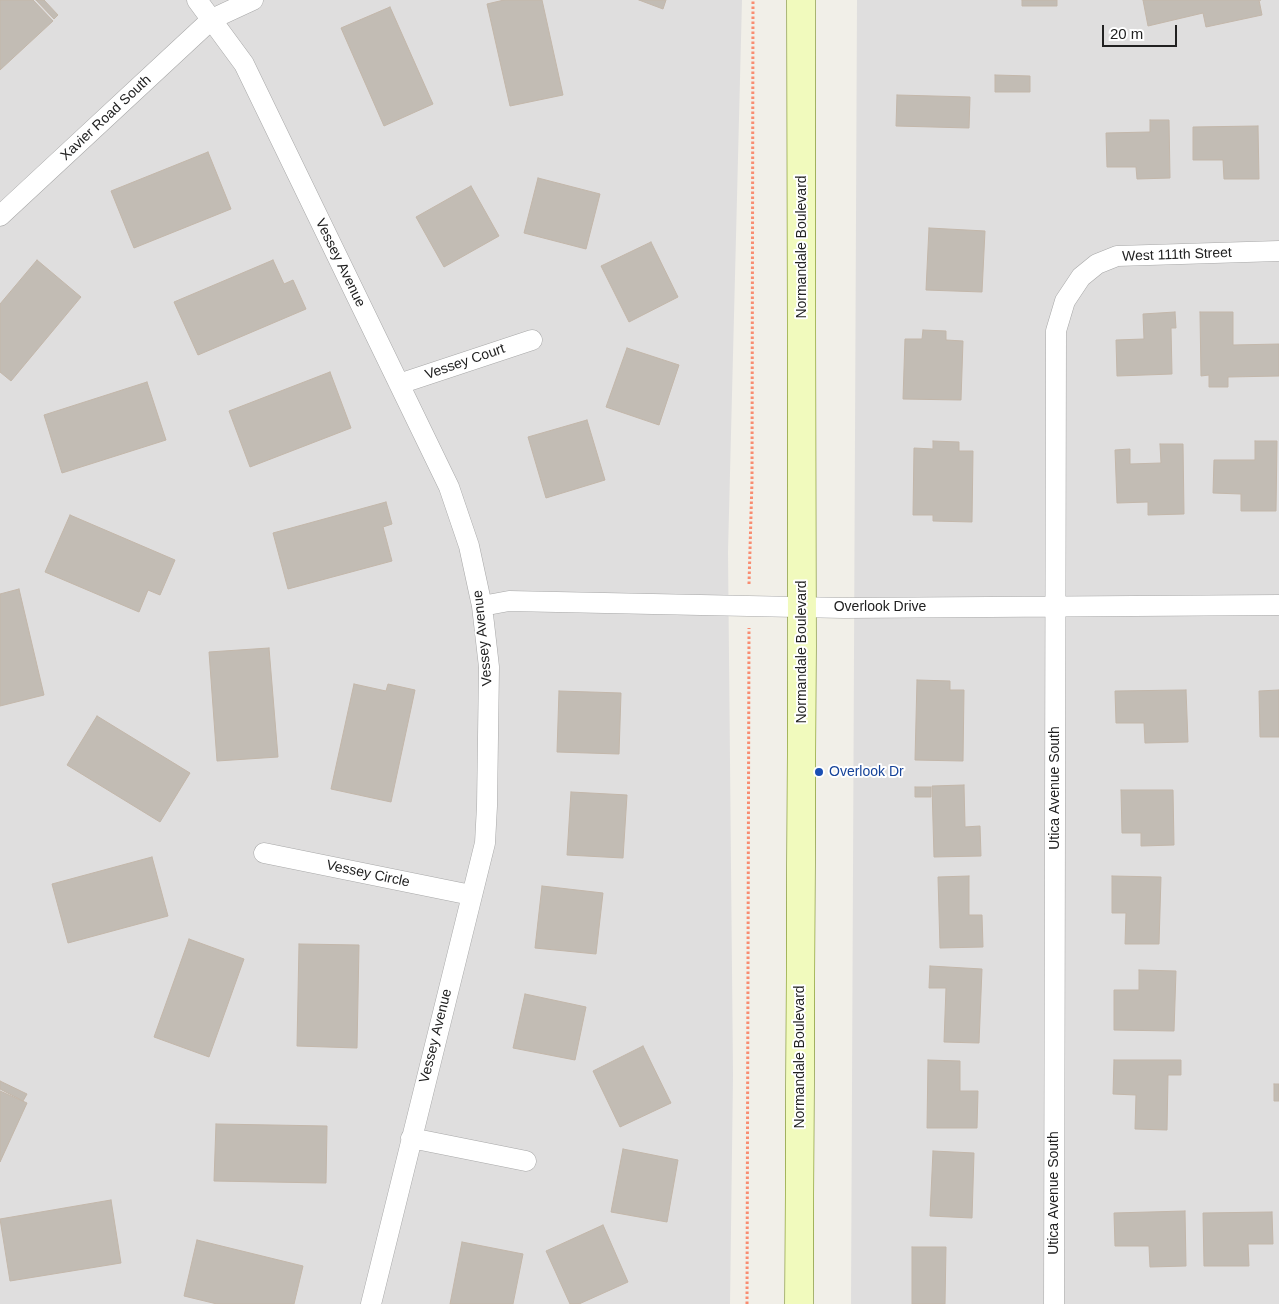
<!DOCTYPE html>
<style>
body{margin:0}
#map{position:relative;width:1279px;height:1304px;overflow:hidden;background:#f1efe8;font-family:Helvetica,sans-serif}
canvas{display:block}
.scale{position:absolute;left:1102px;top:25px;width:75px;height:22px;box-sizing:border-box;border:2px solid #212121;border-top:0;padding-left:6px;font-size:15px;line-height:18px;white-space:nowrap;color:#212121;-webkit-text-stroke:4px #fff;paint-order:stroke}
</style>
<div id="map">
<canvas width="1279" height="1304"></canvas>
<div class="scale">20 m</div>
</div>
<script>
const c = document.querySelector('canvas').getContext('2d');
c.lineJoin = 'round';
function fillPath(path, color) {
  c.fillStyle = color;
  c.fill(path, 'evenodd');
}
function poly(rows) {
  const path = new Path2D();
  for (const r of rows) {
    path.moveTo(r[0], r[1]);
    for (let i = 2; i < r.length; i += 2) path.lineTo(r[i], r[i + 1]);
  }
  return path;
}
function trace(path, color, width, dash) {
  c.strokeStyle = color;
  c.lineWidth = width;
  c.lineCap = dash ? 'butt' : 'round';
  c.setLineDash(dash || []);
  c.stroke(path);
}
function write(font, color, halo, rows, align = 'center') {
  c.font = font + ' Helvetica,sans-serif';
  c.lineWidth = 4;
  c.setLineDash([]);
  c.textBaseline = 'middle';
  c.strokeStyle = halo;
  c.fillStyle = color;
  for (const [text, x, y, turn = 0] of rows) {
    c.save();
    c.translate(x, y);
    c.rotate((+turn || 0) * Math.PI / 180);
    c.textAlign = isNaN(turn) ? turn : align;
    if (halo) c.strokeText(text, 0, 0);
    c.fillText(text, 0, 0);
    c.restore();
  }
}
const residential = poly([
 [0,0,742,0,728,552,733,1075,730,1304,0,1304],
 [857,0,1279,0,1279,1304,851,1304]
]);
const building = poly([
 [0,0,33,0,53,21,0,70,0,0],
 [36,0,44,0,58,15,54,19,36,0],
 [504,0,542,0,563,95,510,106,487,4,504,0],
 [639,0,666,0,663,9,639,0],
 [1022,0,1057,0,1057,6,1022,6,1022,0],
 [1143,0,1261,0,1259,0,1262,15,1206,27,1203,13,1148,26,1143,0],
 [390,7,433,104,384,126,341,28,390,7],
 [995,75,1030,76,1030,92,995,92,995,75],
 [897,95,970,97,969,128,896,126,897,95],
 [1150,120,1169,120,1170,178,1137,179,1136,167,1107,167,1106,133,1150,132,1150,120],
 [1258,126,1259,179,1224,179,1223,160,1193,160,1193,127,1258,126],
 [208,152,231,209,134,248,111,191,208,152],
 [538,178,600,194,586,249,524,233,538,178],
 [471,186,499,236,444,267,416,217,471,186],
 [929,228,985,231,982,292,926,290,929,228],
 [651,242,678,297,629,322,601,266,651,242],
 [37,260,81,297,11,381,0,372,0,304,37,260],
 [273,260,284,284,293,280,306,309,198,355,174,302,273,260],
 [1175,312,1176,328,1171,328,1172,374,1117,376,1116,340,1144,339,1143,314,1175,312],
 [1200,312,1233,312,1233,345,1279,344,1279,376,1228,377,1228,387,1209,387,1209,375,1201,376,1200,312],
 [923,330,946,331,946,340,963,341,961,400,903,399,905,339,922,339,923,330],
 [627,348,679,365,659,425,606,407,627,348],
 [330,372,351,428,250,467,229,411,330,372],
 [147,382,166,440,62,473,44,415,147,382],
 [587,420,605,480,546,498,528,437,587,420],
 [933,441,959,442,959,451,973,451,972,522,933,521,933,515,913,515,914,448,933,449,933,441],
 [1255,441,1277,441,1276,511,1241,511,1241,494,1213,493,1214,460,1255,460,1255,441],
 [1160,444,1183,444,1184,514,1148,515,1148,502,1117,503,1115,450,1130,449,1130,464,1161,463,1160,444],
 [386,502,392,524,383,527,392,561,288,589,273,533,386,502],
 [70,515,175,560,160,595,148,590,139,612,45,572,70,515],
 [19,589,44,695,0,706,0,594,19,589],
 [269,648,278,757,217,761,209,652,269,648],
 [917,680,950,681,950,690,964,690,963,761,915,760,917,680],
 [354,684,386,691,388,684,415,690,391,802,331,789,354,684],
 [1186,690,1188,742,1145,743,1144,723,1116,723,1115,691,1186,690],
 [1279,690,1279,737,1260,737,1259,691,1279,690],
 [559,691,621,693,619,754,557,752,559,691],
 [97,716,190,773,160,822,67,765,97,716],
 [964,785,965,827,980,826,981,856,934,857,932,786,964,785],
 [915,787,931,787,931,797,915,797,915,787],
 [1121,790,1173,790,1174,845,1141,846,1141,833,1122,833,1121,790],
 [571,792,627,795,623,858,567,855,571,792],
 [152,857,168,916,68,943,52,884,152,857],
 [969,876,969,915,982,915,983,947,940,948,938,877,969,876],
 [1112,876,1161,877,1159,944,1125,944,1126,913,1112,913,1112,876],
 [542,886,603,893,596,954,535,948,542,886],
 [189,939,244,959,209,1057,154,1037,189,939],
 [299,944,359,945,357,1048,297,1046,299,944],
 [930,966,982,969,979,1043,944,1042,946,988,929,988,930,966],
 [1139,970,1176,971,1174,1031,1114,1030,1114,990,1139,990,1139,970],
 [525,994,586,1007,575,1060,513,1048,525,994],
 [643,1046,671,1103,620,1127,593,1071,643,1046],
 [928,1060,960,1061,960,1091,978,1091,977,1128,927,1128,928,1060],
 [1114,1060,1181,1060,1181,1075,1168,1075,1167,1130,1135,1129,1136,1095,1113,1094,1114,1060],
 [0,1081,27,1094,23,1101,0,1089,0,1081],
 [1274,1084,1279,1084,1279,1101,1274,1101,1274,1084],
 [0,1091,27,1103,0,1162,0,1091],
 [216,1124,327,1126,326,1183,214,1181,216,1124],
 [623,1149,678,1160,667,1222,611,1212,623,1149],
 [933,1151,974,1153,972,1218,930,1216,933,1151],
 [111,1200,121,1263,10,1281,0,1219,111,1200],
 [1185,1211,1186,1266,1150,1267,1149,1246,1115,1246,1114,1213,1185,1211],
 [1272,1212,1273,1244,1248,1244,1249,1266,1204,1266,1203,1213,1272,1212],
 [603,1225,628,1282,579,1304,570,1304,546,1251,603,1225],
 [197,1240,303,1266,294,1304,217,1304,184,1296,197,1240],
 [462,1242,523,1254,513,1304,450,1304,462,1242],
 [912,1247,946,1247,945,1304,912,1304,912,1247]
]);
const path = poly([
 [749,584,752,481,753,0],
 [747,1304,749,628]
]);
const street = poly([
 [197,0,244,64,449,487,469,546,482,606,489,667,487,806,485,843,371,1304],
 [0,216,212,19,253,0],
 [399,384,532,340],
 [482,606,509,601,844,608,1279,605],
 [264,853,471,895],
 [411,1138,526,1161],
 [1054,1304,1056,331,1065,301,1081,277,1097,264,1117,256,1279,251]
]);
const secondary = poly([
 [799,1304,802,645,801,0]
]);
const markers = [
 [819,772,5,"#1a4fb4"]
];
const streetNames = [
 ["Xavier Road South",106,118,-43],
 ["Normandale Boulevard",802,247,-90],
 ["West 111th Street",1177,255,-2],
 ["Vessey Avenue",340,263,64],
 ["Vessey Court",465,362,-19],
 ["Overlook Drive",880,607],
 ["Vessey Avenue",483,638,-96],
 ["Normandale Boulevard",802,652,-90],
 ["Utica Avenue South",1055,788,-90],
 ["Vessey Circle",368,874,12],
 ["Vessey Avenue",436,1036,-76],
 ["Normandale Boulevard",800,1057,-90],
 ["Utica Avenue South",1054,1193,-90]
];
const transitNames = [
 ["Overlook Dr",829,772]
];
fillPath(residential, '#dfdede');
fillPath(building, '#c2bcb4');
trace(building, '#c3b7aa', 1);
trace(street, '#a8a8a8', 21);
trace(secondary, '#637b05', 29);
trace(path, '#f98c70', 3, [2.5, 2.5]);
trace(street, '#fff', 20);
trace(secondary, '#f1fabd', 28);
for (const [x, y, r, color] of markers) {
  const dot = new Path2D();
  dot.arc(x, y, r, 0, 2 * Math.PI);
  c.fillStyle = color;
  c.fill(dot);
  trace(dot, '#fff', 2);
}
write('14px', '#212121', '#fff', streetNames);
write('14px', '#164399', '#fff', transitNames, 'left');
</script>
